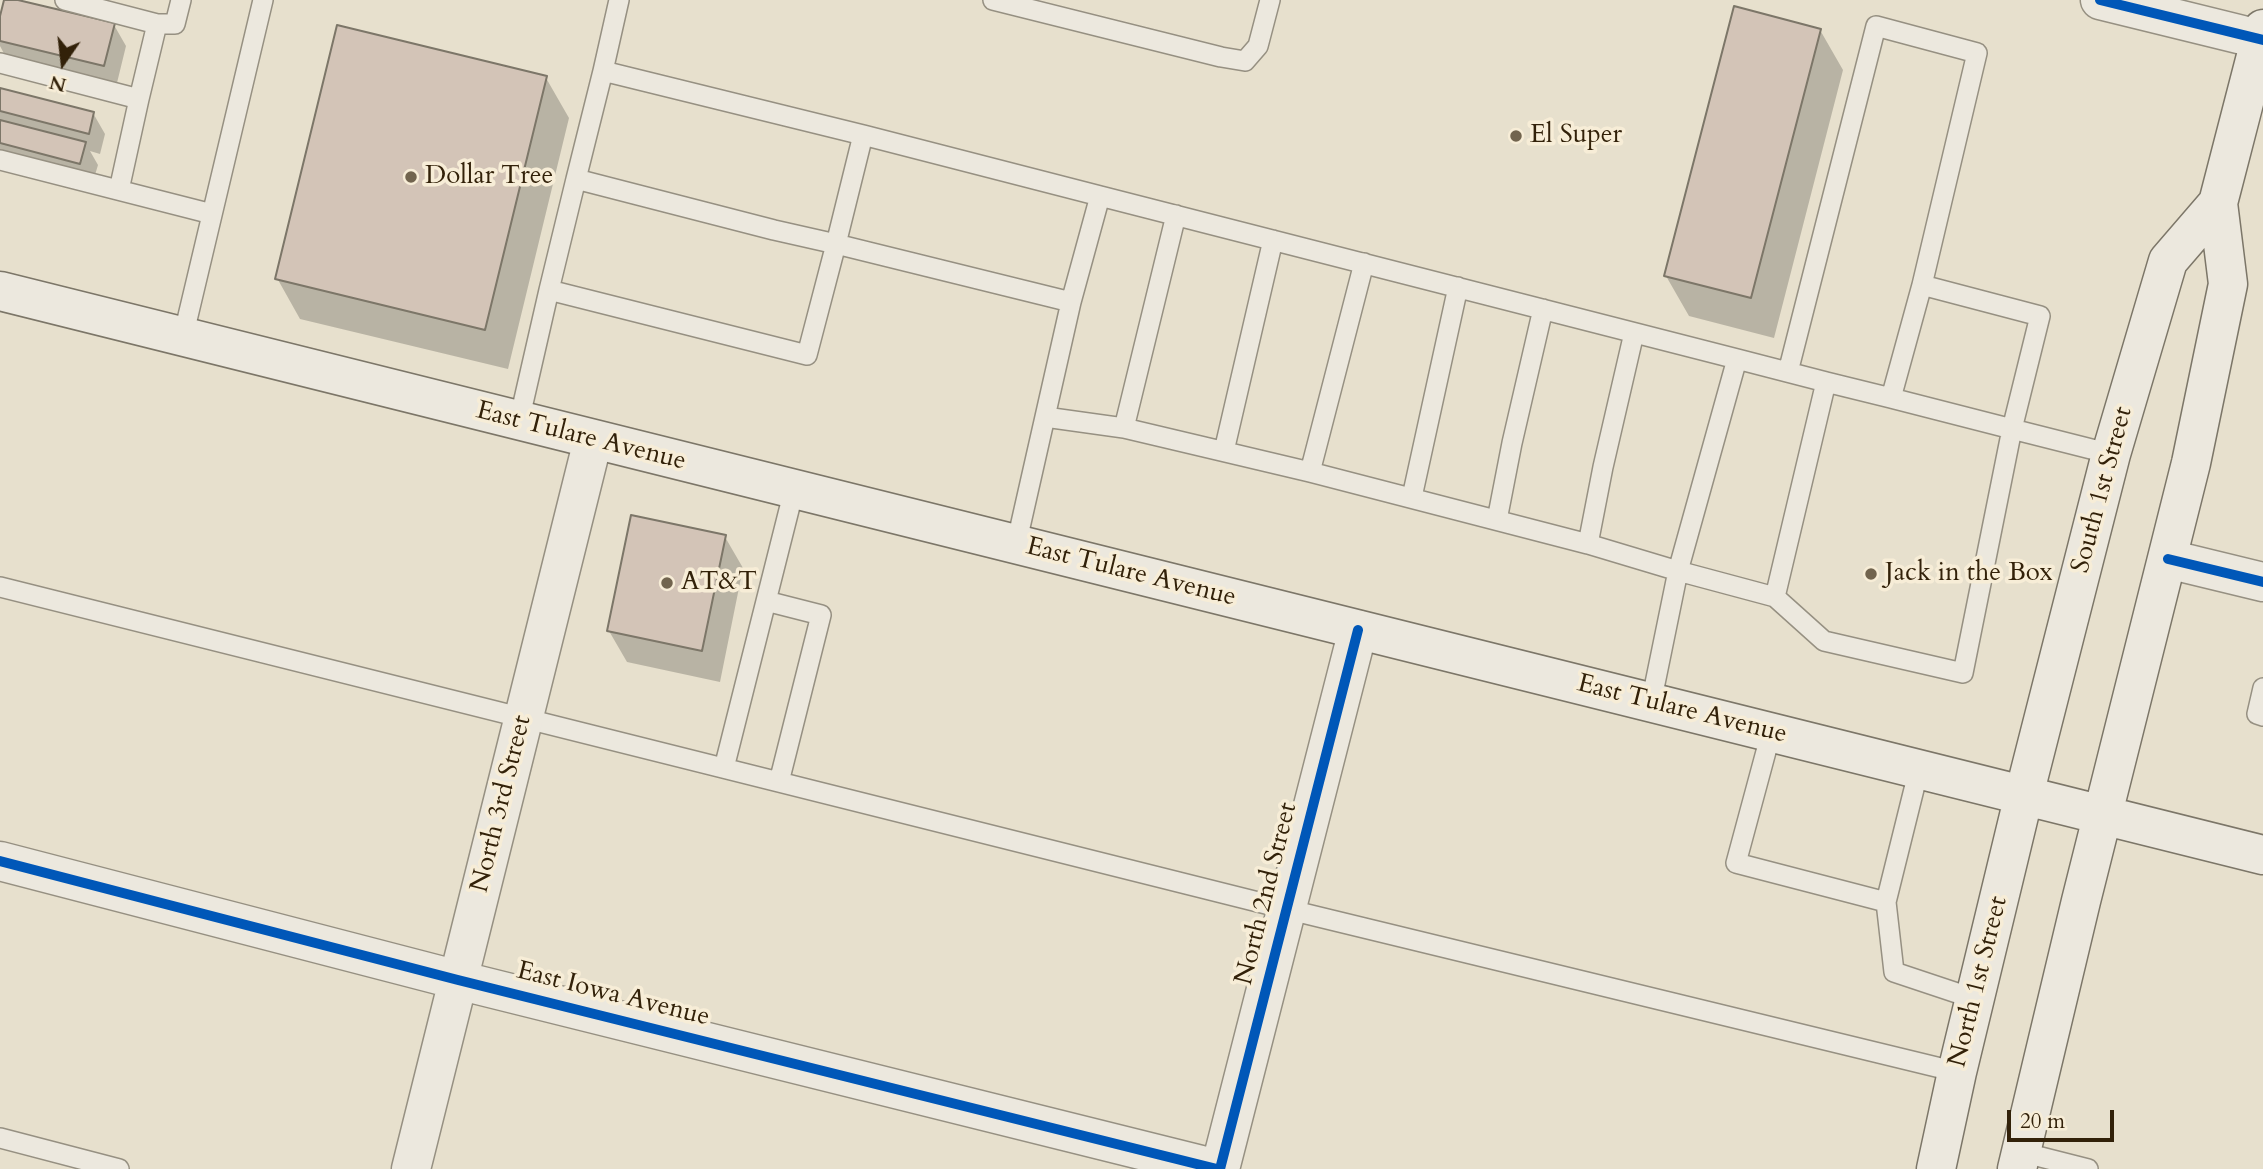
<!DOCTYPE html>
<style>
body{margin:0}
#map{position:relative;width:2263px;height:1169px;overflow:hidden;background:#e7e0cd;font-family:Cardo,serif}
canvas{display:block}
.north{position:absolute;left:28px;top:28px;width:70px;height:70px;-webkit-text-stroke:5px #f7edd7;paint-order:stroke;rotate:194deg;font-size:19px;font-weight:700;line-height:28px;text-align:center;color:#322109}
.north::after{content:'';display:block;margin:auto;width:24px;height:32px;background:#322109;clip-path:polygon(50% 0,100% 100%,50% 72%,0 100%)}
.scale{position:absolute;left:2007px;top:1110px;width:107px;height:32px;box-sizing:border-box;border:4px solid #322109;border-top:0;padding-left:9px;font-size:21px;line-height:24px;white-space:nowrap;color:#322109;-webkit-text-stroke:5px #f7edd7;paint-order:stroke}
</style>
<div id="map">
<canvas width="2263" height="1169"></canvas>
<div class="north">N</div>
<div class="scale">20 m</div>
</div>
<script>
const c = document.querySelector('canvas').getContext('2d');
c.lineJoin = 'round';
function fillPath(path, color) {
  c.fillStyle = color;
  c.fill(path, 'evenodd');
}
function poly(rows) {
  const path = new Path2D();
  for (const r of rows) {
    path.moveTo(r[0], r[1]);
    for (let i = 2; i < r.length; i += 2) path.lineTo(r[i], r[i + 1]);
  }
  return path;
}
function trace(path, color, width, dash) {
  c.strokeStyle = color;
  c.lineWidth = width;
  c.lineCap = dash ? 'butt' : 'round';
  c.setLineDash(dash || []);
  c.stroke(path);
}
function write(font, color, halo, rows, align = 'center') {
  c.font = font + ' Cardo,serif';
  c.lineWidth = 7;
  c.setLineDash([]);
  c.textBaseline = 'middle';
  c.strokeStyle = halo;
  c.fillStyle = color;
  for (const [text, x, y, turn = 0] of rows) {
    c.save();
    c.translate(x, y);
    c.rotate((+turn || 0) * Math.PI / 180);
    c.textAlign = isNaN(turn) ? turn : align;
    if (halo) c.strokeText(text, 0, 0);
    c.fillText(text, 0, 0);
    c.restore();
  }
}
const shadow = poly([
 [6,0,114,25,126,46,116,87,8,61,0,46,0,24],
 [1820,30,1843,70,1774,338,1689,316,1666,276],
 [546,78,569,118,508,369,300,319,277,278],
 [0,90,93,113,105,134,100,154,90,151,98,165,92,185,0,161],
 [725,537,743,568,720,682,627,662,609,631]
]);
const building = poly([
 [4,0,18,0,115,23,104,66,0,41,0,16,4,0],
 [1734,6,1821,29,1751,298,1664,276,1734,6],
 [337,25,547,76,485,330,275,279,337,25],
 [0,88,94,112,89,134,0,111,0,88],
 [0,120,86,142,80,164,0,143,0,120],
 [631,515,726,535,702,651,607,631,631,515]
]);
const service = poly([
 [65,0,157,24,175,24,181,0],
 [993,0,1221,57,1245,61,1258,46,1270,0],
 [0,63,139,99,157,24],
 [603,71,619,0],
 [863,135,1100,196],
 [0,160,212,214],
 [576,179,603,71,863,135,836,244,807,355,549,290,576,179,774,230,836,244,1071,302,1100,196,1737,359,1678,571,1775,597,1826,382,1891,398,1922,285,2040,316,2012,429,2111,454],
 [119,190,139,99],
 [183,337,263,0],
 [1737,359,1826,382],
 [1788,372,1876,26,1977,53,1922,285],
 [1045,417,1124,428,1310,472,1588,544,1678,571,1651,703],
 [519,421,549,290],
 [1124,428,1176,215],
 [1224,451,1273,240],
 [1310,472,1364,263],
 [1412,497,1458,287],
 [1497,520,1512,443,1543,309],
 [1588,544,1603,467,1634,333],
 [1016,545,1071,302],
 [0,587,1286,909,1957,1072],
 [1775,597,1824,641,1963,673,2012,429,1891,398],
 [766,601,821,615,779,782],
 [2263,688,2257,714,2263,716],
 [1771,733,1736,863,1886,902,1894,972,1975,999],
 [724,768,794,490],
 [1886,902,1919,769],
 [0,1138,119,1169],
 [2021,1152,2088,1169]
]);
const minor = poly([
 [2100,0,2263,40],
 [2168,559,2263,582],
 [0,861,458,980,1217,1169],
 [411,1169,593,440],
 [1220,1169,1358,630]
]);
const secondary = poly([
 [0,291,2263,855],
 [1936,1169,1957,1072,2024,795,2111,454,2168,261,2218,203],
 [2017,1169,2081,901,2191,463,2228,284,2218,203,2263,29]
]);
const cycleway = poly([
 [2100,0,2263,40],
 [2168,559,2263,582],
 [0,861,458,980,1217,1169],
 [1220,1169,1358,630]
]);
const markers = [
 [1516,136,7,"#71644e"],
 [411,177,7,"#71644e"],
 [1871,574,7,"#71644e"],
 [667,583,7,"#71644e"]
];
const poiNames = [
 ["El Super",1530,136],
 ["Dollar Tree",425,177],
 ["Jack in the Box",1885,574],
 ["AT&T",681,583]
];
const streetNames = [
 ["East Tulare Avenue",581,437,14],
 ["South 1st Street",2103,490,-75],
 ["East Tulare Avenue",1131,573,14],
 ["East Tulare Avenue",1682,710,14],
 ["North 3rd Street",502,804,-76],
 ["North 2nd Street",1267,894,-76],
 ["North 1st Street",1979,982,-76],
 ["East Iowa Avenue",613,995,14]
];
fillPath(shadow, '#0003');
fillPath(building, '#d3c4b7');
trace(building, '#7c7668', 2);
trace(service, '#969082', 22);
trace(minor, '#969082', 41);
trace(secondary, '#7c7668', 41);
trace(service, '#ece8de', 19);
trace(minor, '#ece8de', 38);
trace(secondary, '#ece8de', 38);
trace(cycleway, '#0057b8', 10);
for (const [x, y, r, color] of markers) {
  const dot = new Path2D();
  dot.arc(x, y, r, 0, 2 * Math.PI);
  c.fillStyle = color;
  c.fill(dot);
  trace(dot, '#f7edd7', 2.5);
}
write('26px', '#322109', '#f7edd7', poiNames, 'left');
write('26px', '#322109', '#f7edd7', streetNames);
</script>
